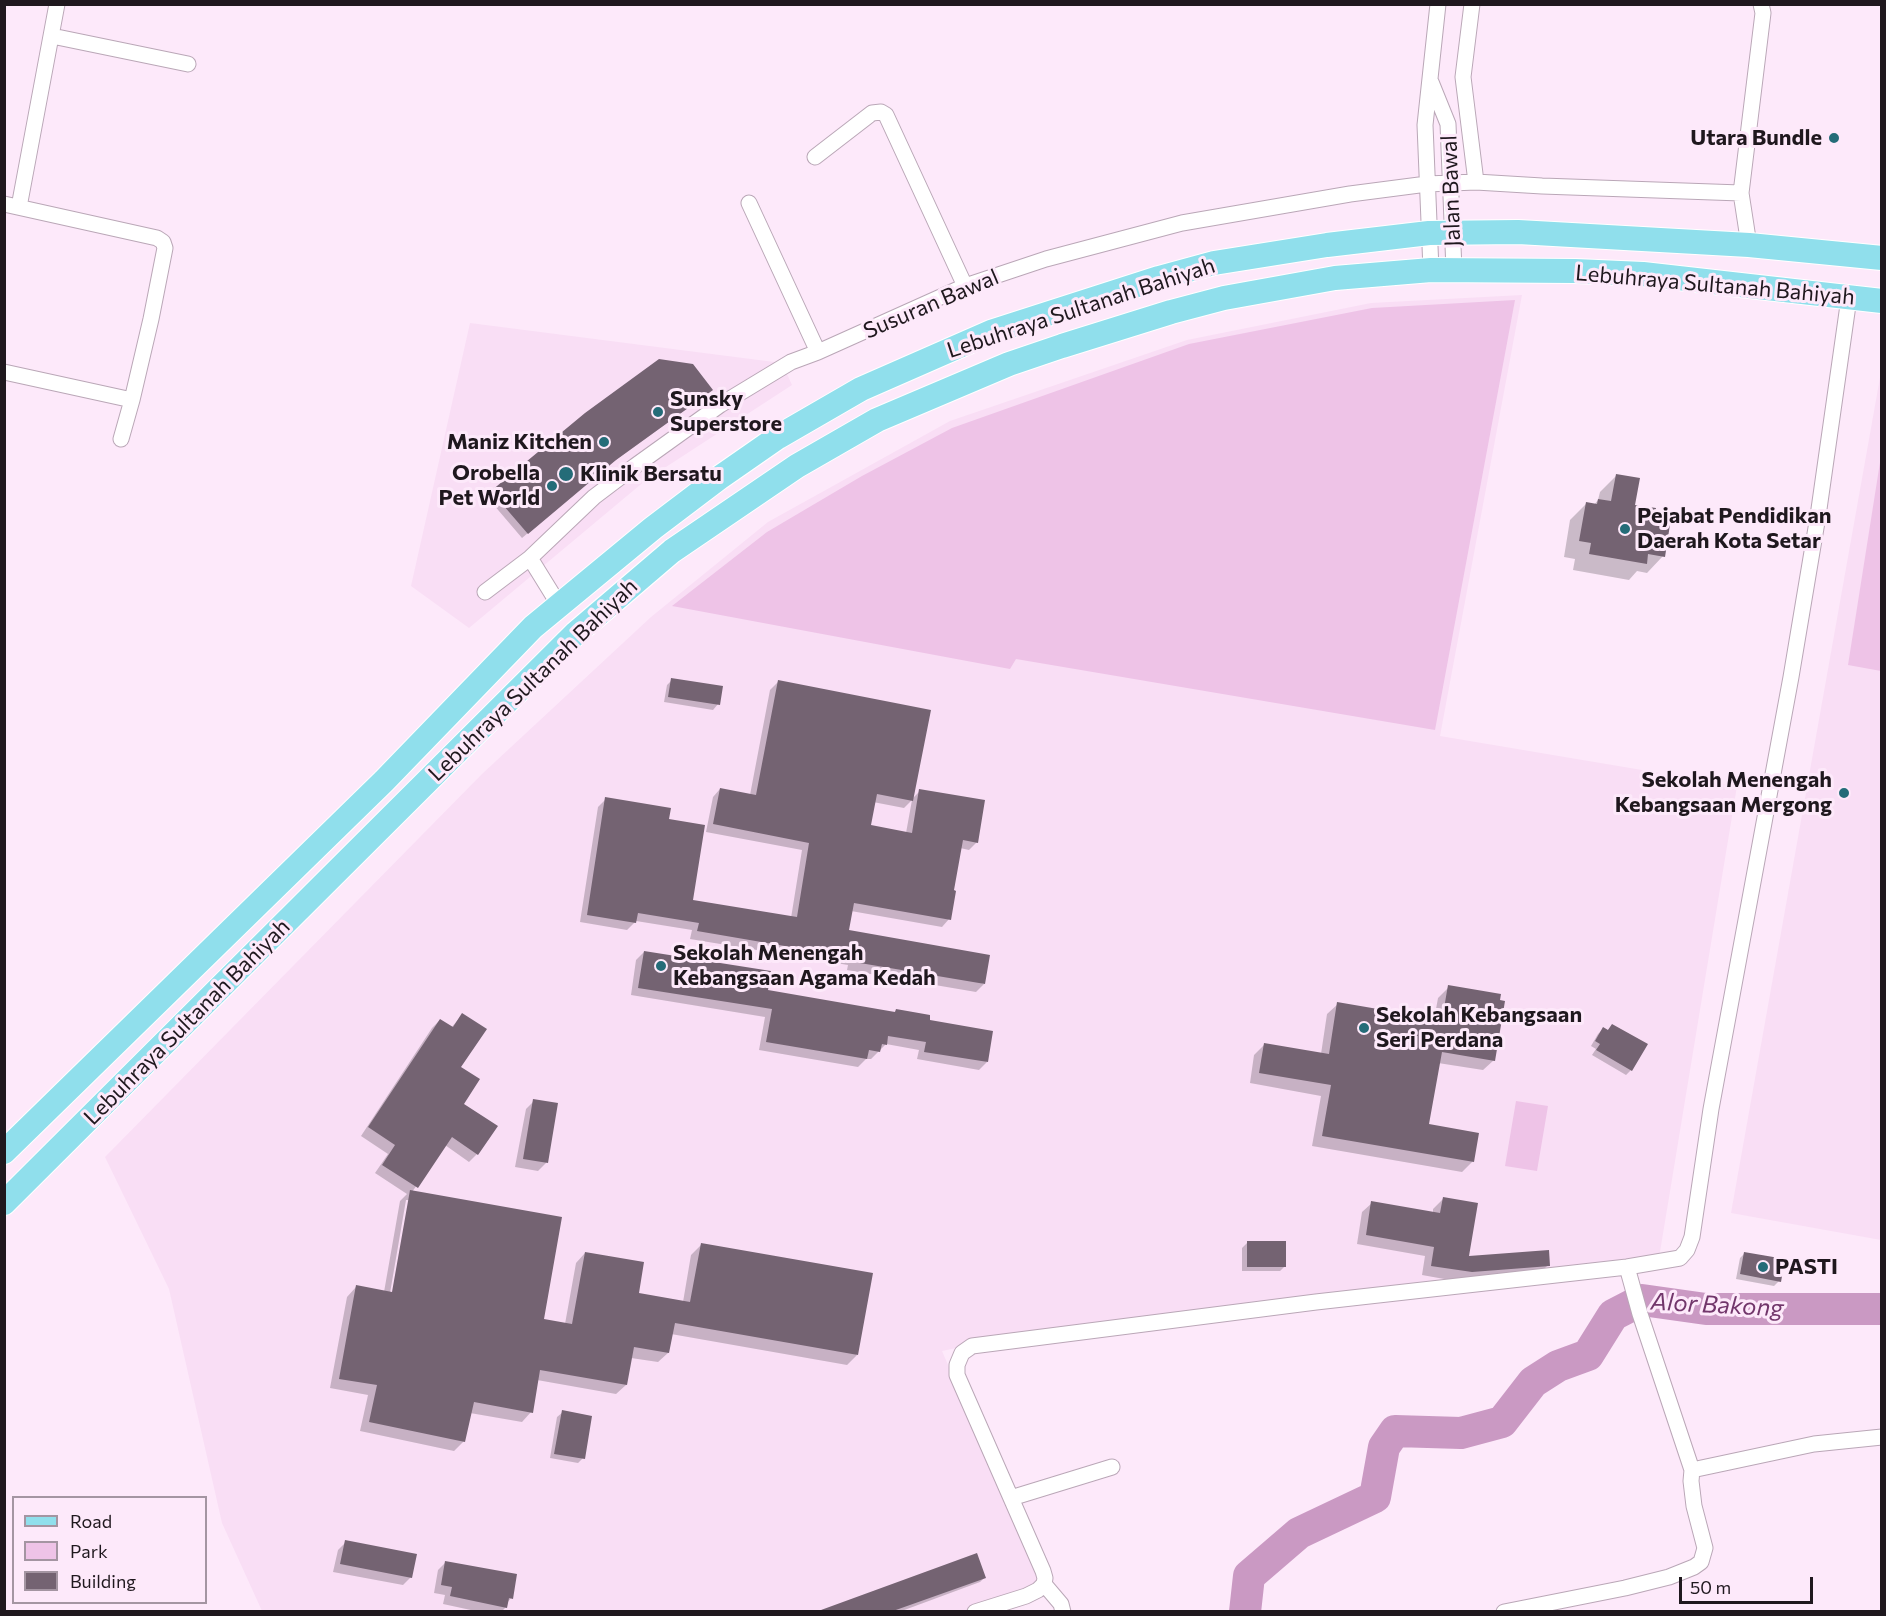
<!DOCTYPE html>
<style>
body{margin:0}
#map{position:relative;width:1886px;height:1616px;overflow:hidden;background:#fde9fa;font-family:Commissioner,sans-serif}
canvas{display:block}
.frame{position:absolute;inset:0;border:6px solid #1f181e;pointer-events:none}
.legend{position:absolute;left:12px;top:1496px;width:195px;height:108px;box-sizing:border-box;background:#fde9fa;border:2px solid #a495a2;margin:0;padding:8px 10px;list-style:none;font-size:18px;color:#1f181e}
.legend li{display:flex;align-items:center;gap:12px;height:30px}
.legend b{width:30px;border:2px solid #a495a2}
.scale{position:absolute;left:1679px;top:1577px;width:134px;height:27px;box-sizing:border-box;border:3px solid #1f181e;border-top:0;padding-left:8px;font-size:18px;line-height:21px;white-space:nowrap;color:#1f181e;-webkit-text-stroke:4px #fde9fa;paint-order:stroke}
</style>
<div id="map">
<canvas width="1886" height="1616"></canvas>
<div class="frame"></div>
<ul class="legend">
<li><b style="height:8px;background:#90dfec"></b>Road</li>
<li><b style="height:16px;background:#eec3e7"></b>Park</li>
<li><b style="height:16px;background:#746372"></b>Building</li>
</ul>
<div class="scale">50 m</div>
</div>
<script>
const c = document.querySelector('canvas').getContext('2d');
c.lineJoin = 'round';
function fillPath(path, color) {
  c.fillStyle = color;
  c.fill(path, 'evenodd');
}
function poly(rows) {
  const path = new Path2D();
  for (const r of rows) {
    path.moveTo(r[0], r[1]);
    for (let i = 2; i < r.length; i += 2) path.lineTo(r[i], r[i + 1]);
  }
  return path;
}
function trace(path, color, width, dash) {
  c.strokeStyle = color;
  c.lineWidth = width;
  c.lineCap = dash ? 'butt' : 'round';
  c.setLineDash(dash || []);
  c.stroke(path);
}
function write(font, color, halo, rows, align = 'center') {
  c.font = font + ' Commissioner,sans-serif';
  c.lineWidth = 6;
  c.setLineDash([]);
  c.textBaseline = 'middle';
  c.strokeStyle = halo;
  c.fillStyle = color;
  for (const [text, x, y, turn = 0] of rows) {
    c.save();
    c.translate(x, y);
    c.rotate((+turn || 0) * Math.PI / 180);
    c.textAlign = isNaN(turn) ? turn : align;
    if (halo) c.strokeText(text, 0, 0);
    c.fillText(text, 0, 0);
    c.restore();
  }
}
const built = poly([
 [1522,295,1440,736,1737,786,1657,1270,1041,1330,942,1351,1042,1584,965,1611,262,1611,222,1523,169,1289,105,1157,482,774,651,617,768,522,950,421,1187,340,1371,303],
 [470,323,782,363,792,385,646,480,469,628,411,586],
 [1881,372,1881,1240,1731,1213]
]);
const green = poly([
 [1515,300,1435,730,1016,659,1010,669,672,606,767,532,862,476,952,428,1189,344,1372,308],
 [1881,456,1881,671,1848,665],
 [1516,1101,1548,1106,1537,1171,1505,1166]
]);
const shadow = poly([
 [706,395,609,465,522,538,487,497,492,492],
 [1616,476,1633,506,1653,516,1663,556,1647,573,1637,571,1629,580,1573,570,1575,559,1564,557,1570,520,1587,503,1594,505,1598,500,1600,492],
 [672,680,718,704,713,710,664,702,667,685],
 [778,682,912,799,920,791,977,842,969,850,960,848,949,919,942,927,851,911,847,932,984,984,976,992,847,970,848,965,690,939,692,930,636,921,627,930,580,922,598,807,606,799,667,821,691,901,791,918,802,850,706,832,713,797,720,789,750,795,770,690],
 [912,800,906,833,869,826,873,802,904,808],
 [644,952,767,992,893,1013,896,1011,928,1021,987,1062,979,1070,917,1059,919,1050,886,1044,871,1059,866,1059,858,1067,759,1050,765,1017,631,995,636,960],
 [1449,987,1494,1060,1483,1070,1438,1063,1427,1125,1473,1161,1462,1172,1312,1146,1321,1096,1250,1083,1254,1055,1265,1044,1321,1054,1327,1014,1338,1004,1434,1020,1438,998],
 [462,1015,459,1068,462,1104,477,1154,469,1162,445,1145,412,1192,542,1320,565,1324,576,1263,585,1253,637,1294,683,1302,691,1255,701,1245,857,1355,847,1365,671,1334,668,1353,658,1362,631,1358,626,1385,616,1394,537,1380,531,1412,522,1422,470,1413,464,1441,454,1451,360,1431,368,1395,330,1388,347,1297,356,1287,384,1292,400,1201,407,1194,375,1173,388,1154,361,1136,432,1028,440,1020,451,1028],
 [406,1200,409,1200,392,1299,389,1299],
 [1612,1025,1631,1070,1626,1075,1592,1055,1596,1049,1591,1046,1598,1034,1603,1029,1607,1031],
 [534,1101,546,1163,538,1171,515,1167,526,1109],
 [1443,1199,1467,1258,1548,1265,1538,1275,1461,1282,1422,1275,1425,1256,1357,1244,1362,1212,1372,1203,1433,1213,1433,1209],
 [1247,1243,1285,1266,1280,1271,1242,1271,1242,1248],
 [1745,1253,1779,1281,1774,1286,1736,1279,1740,1258],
 [563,1412,583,1458,578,1463,550,1458,557,1417],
 [346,1542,411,1577,403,1585,333,1572,338,1550],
 [976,1555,985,1577,980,1582,899,1612,820,1612],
 [446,1562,511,1598,507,1603,506,1607,501,1612,480,1612,443,1604,445,1595,434,1593,438,1570]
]);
const river = poly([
 [1245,1612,1249,1576,1299,1533,1375,1497,1384,1447,1395,1431,1461,1433,1502,1422,1533,1382,1558,1366,1588,1355,1613,1315,1642,1300,1706,1309,1882,1309]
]);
const building = poly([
 [659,359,693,364,713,390,616,460,528,534,491,491,585,413],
 [1616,474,1640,478,1635,505,1656,508,1655,515,1671,518,1665,557,1648,554,1647,564,1589,554,1591,543,1579,541,1586,502,1597,504,1598,499,1611,501],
 [671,678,723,686,720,705,668,697],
 [778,680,931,710,913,801,877,794,871,825,912,833,919,789,985,800,978,843,963,840,954,890,956,891,951,920,854,903,849,930,990,955,985,984,854,962,855,958,697,931,699,923,638,913,636,923,587,915,605,797,671,808,669,819,705,825,693,900,797,917,809,843,713,824,720,788,756,795],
 [644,951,771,971,768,990,895,1012,896,1009,930,1015,930,1020,993,1031,988,1062,924,1052,926,1042,888,1036,887,1045,882,1044,880,1052,869,1050,867,1059,766,1042,772,1009,638,988],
 [1448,985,1501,994,1500,1000,1505,1001,1495,1061,1442,1052,1429,1124,1479,1133,1474,1162,1322,1136,1331,1085,1259,1073,1264,1043,1329,1054,1337,1002,1442,1020],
 [462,1013,487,1029,461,1067,480,1079,464,1104,498,1126,478,1155,452,1137,418,1188,382,1165,395,1145,368,1127,440,1019,453,1027],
 [1612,1024,1648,1044,1632,1071,1596,1050,1600,1044,1595,1041,1603,1027,1608,1030],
 [533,1099,558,1103,548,1163,523,1159],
 [410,1190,562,1217,544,1319,572,1324,585,1252,644,1262,639,1293,690,1302,701,1243,873,1273,858,1355,675,1323,669,1353,634,1347,627,1385,540,1370,533,1413,474,1402,465,1442,369,1422,377,1385,339,1379,356,1285,392,1292],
 [1443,1197,1478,1203,1469,1256,1549,1250,1550,1266,1472,1272,1431,1266,1434,1247,1366,1235,1371,1201,1440,1213],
 [1247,1241,1286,1241,1286,1267,1247,1267],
 [1744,1252,1785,1259,1781,1282,1740,1274],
 [562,1410,592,1416,585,1459,554,1454],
 [345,1540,417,1554,412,1578,340,1564],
 [977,1553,986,1578,893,1611,821,1611,821,1610],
 [445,1561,517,1574,513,1599,509,1598,507,1608,450,1596,452,1587,441,1585]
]);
const street = poly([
 [1472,4,1463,77,1476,182],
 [52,36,188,64],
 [1431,82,1448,124,1454,270],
 [815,157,872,113,881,112,886,115,965,286],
 [749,203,818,352],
 [4,204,157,238,163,242,165,248,151,319,132,400,121,439],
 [19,207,57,4],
 [1749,245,1741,193,1763,13,1761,4],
 [1431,270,1425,125,1438,4],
 [4,372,132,400],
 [530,558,559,605],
 [485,592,530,558,594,497,635,466,720,405,791,362,818,352,965,286,1046,259,1182,223,1350,194,1427,184,1476,182,1542,186,1741,193],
 [1627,1267,1640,1314,1692,1470],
 [1011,1498,1112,1467],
 [1044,1584,1061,1604,1063,1612],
 [975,1612,1026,1596,1038,1590,1044,1584,1045,1578,1043,1571,957,1375,957,1365,962,1353,972,1346,1316,1302,1627,1267,1680,1258,1687,1250,1692,1237,1711,1109,1791,677,1818,516,1849,298],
 [1504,1612,1625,1588,1669,1577,1694,1567,1701,1562,1705,1548,1694,1506,1691,1481,1692,1470,1814,1444,1882,1437]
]);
const primary = poly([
 [4,1152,384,781,533,627,653,528,719,478,778,437,861,389,991,332,1159,278,1214,263,1327,245,1429,233,1518,232,1749,245,1882,258],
 [4,1203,576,633,672,551,797,466,877,420,1009,364,1062,346,1171,312,1224,298,1335,278,1431,270,1575,271,1643,274,1882,301]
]);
const markers = [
 [1834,138,6,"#246c78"],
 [658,412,6,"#246c78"],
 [604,442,6,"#246c78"],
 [566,474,8,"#246c78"],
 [552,486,6,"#246c78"],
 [1625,529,6,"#246c78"],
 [1844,793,6,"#246c78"],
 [661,966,6,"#246c78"],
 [1364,1028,6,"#246c78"],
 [1763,1267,6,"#246c78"]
];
const poiNames = [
 ["Utara Bundle",1822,138,"right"],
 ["Sunsky",670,399],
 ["Superstore",670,424],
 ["Maniz Kitchen",592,442,"right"],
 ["Orobella",540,473,"right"],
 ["Pet World",540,498,"right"],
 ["Klinik Bersatu",580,474],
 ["Pejabat Pendidikan",1637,516],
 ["Daerah Kota Setar",1637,541],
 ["Sekolah Menengah",1832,780,"right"],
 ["Kebangsaan Mergong",1832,805,"right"],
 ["Sekolah Menengah",673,953],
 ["Kebangsaan Agama Kedah",673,978],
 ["Sekolah Kebangsaan",1376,1015],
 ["Seri Perdana",1376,1040],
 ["PASTI",1775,1267]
];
const streetNames = [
 ["Jalan Bawal",1451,191,-92],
 ["Lebuhraya Sultanah Bahiyah",1715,285,5],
 ["Susuran Bawal",931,304,-23],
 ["Lebuhraya Sultanah Bahiyah",1081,308,-18],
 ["Lebuhraya Sultanah Bahiyah",533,680,-44],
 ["Lebuhraya Sultanah Bahiyah",187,1022,-45]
];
const waterNames = [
 ["Alor Bakong",1717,1305,3]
];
fillPath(built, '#f9def5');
fillPath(green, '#eec3e7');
fillPath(shadow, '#0003');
trace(river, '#ca99c3', 32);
fillPath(building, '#746372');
trace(street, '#baa7b7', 17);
trace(primary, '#fff', 26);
trace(street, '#fff', 15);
trace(primary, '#90dfec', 24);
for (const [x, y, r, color] of markers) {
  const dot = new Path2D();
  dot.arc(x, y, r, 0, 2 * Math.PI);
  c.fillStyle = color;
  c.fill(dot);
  trace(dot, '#fde9fa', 2);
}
write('bold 22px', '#1f181e', '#fde9fa', poiNames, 'left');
write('22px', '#1f181e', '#fde9fa', streetNames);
write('italic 24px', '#72366b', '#fde9fa', waterNames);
</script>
